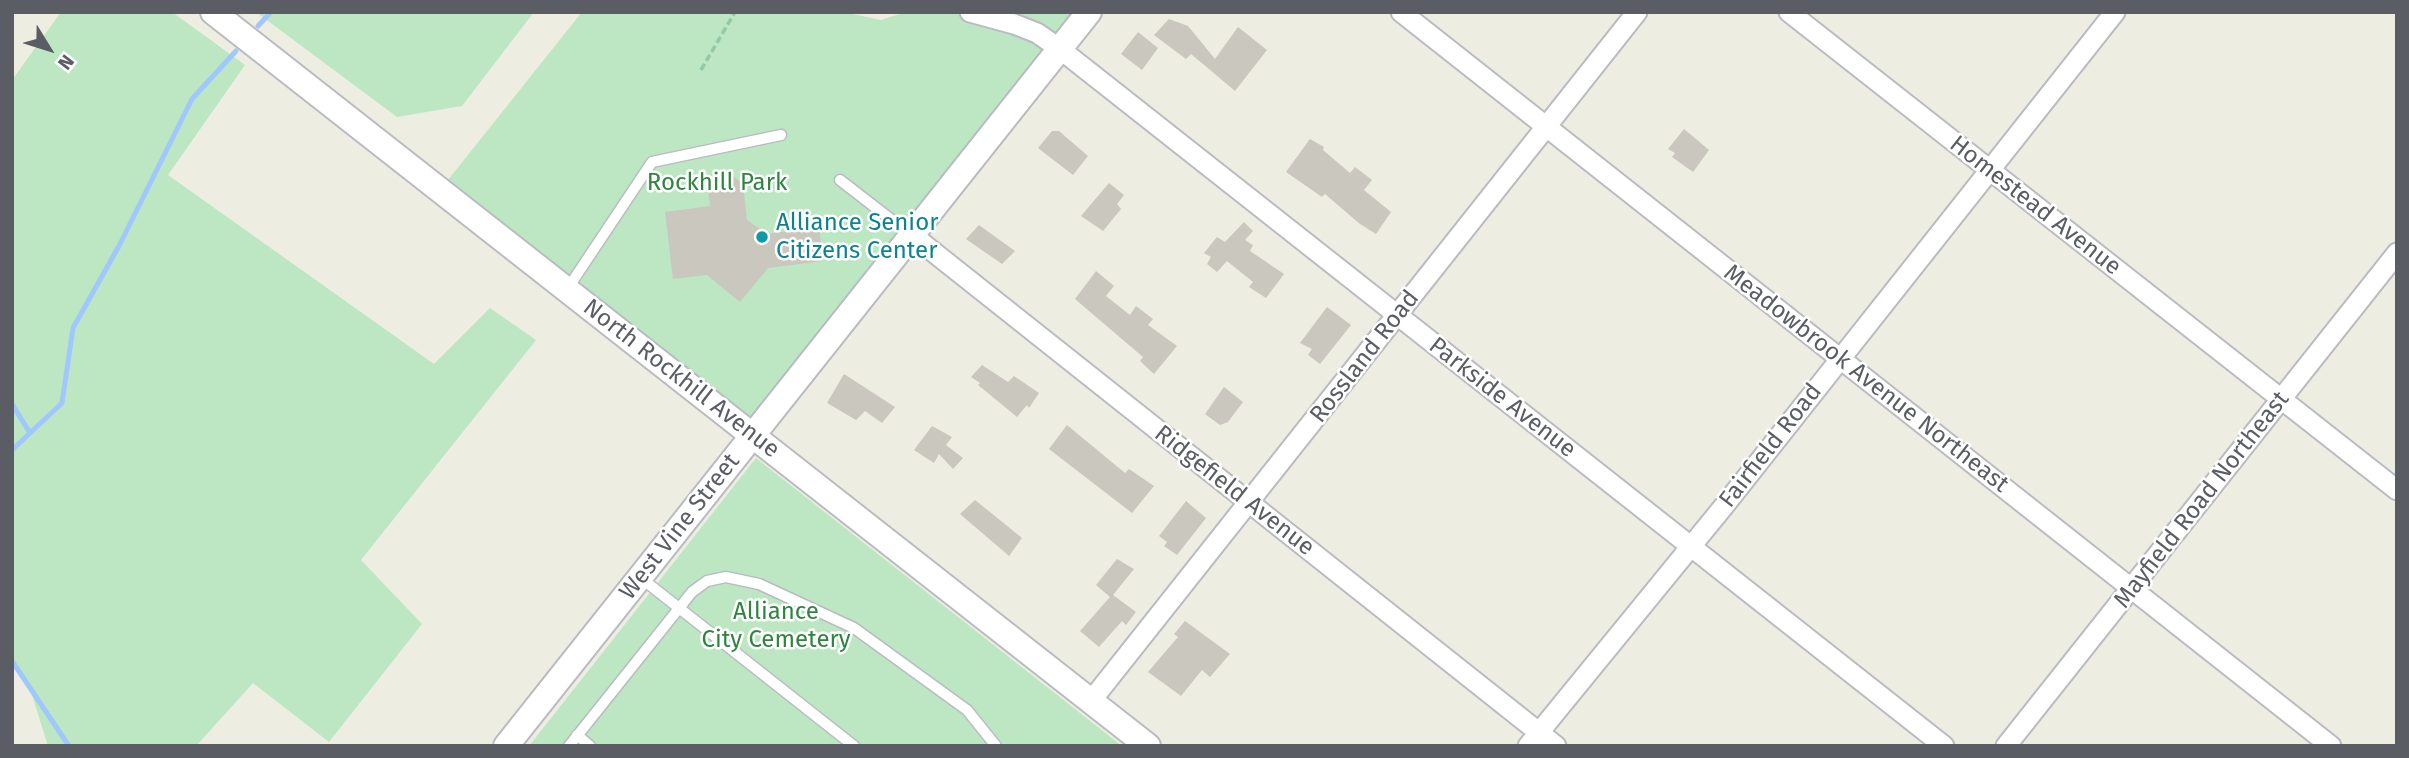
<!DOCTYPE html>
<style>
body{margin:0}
#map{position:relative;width:2409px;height:758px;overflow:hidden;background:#eeede1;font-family:"Fira Sans",sans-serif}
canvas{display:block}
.frame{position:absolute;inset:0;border:14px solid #5a5d63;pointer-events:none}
.north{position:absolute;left:14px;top:14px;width:70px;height:70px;-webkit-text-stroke:5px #fff;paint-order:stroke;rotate:128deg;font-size:19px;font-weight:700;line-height:28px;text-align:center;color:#5a5d63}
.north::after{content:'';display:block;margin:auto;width:24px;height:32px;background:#5a5d63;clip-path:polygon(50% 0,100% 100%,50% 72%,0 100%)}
</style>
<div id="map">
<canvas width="2409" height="758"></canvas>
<div class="frame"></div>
<div class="north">N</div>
</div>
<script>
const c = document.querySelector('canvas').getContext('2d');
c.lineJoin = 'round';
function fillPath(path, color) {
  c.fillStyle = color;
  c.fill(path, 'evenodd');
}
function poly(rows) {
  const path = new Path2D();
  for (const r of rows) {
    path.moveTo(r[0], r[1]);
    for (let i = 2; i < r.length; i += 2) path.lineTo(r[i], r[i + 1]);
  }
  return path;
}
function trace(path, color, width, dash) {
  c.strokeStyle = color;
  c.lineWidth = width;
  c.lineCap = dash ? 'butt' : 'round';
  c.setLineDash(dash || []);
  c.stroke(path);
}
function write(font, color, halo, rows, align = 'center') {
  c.font = font + ' "Fira Sans",sans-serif';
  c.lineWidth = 5;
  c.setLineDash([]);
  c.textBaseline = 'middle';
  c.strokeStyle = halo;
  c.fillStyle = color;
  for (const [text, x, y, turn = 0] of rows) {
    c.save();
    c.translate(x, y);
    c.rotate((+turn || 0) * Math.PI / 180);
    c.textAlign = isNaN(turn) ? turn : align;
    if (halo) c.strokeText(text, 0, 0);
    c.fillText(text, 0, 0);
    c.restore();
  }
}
const green = poly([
 [61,12,172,12,245,65,168,175,434,364,490,308,536,340,361,560,422,624,329,742,253,683,196,746,48,746,28,682,12,664,12,80],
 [256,12,534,12,462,106,397,117],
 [582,12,843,12,881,20,906,12,1076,12,747,426,444,185],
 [756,458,1122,746,529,746]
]);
const stream = poly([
 [258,26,271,12],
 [12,404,30,433],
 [12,450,62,403,73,328,119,246,192,99,236,51],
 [12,661,69,746]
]);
const building = poly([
 [1169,19,1188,26,1215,59,1238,27,1267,50,1235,91,1191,54,1186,59,1154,35],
 [1138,32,1158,48,1142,70,1121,54],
 [1684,129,1709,150,1693,172,1672,157,1675,153,1668,149],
 [1052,131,1059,131,1088,156,1073,175,1038,148],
 [1310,139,1324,147,1323,150,1350,173,1355,167,1372,180,1364,190,1391,212,1376,234,1360,224,1325,194,1322,197,1286,172],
 [725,169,743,184,747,220,767,234,819,227,823,261,768,268,740,302,707,275,673,279,665,212,710,206,708,189],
 [1109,183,1124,195,1117,204,1121,209,1103,231,1081,216],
 [1244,222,1253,231,1245,240,1253,245,1250,251,1284,274,1266,298,1249,287,1253,282,1227,261,1217,272,1207,264,1211,257,1204,253,1217,237,1225,242],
 [979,225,1015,251,1002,264,966,239],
 [1096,271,1114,286,1106,296,1130,315,1136,306,1153,319,1148,325,1177,346,1154,374,1140,361,1143,357,1075,299],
 [1327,307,1351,325,1320,364,1308,355,1312,349,1300,343],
 [982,365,1008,382,1014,376,1039,393,1029,408,1027,405,1017,417,978,385,980,383,971,377],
 [844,374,895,407,882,423,865,411,856,420,827,403],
 [1224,387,1243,402,1228,422,1220,425,1205,414],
 [1067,425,1125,473,1129,469,1154,486,1132,513,1049,449],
 [932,426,952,437,946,445,963,458,953,469,939,454,934,463,914,450],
 [975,500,1022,538,1009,556,960,514],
 [1186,501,1206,518,1177,555,1164,546,1167,542,1159,536],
 [1117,559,1134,569,1113,595,1136,612,1126,625,1122,621,1099,647,1080,631,1110,597,1096,585],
 [1185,621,1230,654,1210,677,1202,670,1181,696,1148,672,1178,637,1174,634]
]);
const path = poly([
 [701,70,735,12]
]);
const service = poly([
 [840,180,911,235],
 [568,288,652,162,781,135],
 [641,578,854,746],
 [577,735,590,746],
 [569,746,692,592,707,581,726,577,759,584,854,628,967,710,996,746]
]);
const minor = poly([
 [970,12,1014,24,1037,33,1060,49,1944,746],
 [1401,12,2331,746],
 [1789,12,2397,490],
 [912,235,1556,746],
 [1091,701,1637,12],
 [1528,746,1724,506,2115,12],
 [2006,746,2397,253]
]);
const tertiary = poly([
 [213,12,1148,746],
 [506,746,1089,12]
]);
const markers = [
 [762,237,7,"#0f9aa8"]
];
const parkNames = [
 ["Rockhill Park",717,183],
 ["Alliance",776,612],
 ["City Cemetery",776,640]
];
const streetNames = [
 ["Homestead Avenue",2035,206,38],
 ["Rossland Road",1365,357,-52],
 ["North Rockhill Avenue",681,379,38],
 ["Meadowbrook Avenue Northeast",1866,379,38],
 ["Parkside Avenue",1502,398,38],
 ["Fairfield Road",1771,446,-52],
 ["Ridgefield Avenue",1234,491,38],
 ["Mayfield Road Northeast",2202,500,-52],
 ["West Vine Street",680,527,-52]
];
const cultureNames = [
 ["Alliance Senior",776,223],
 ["Citizens Center",776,251]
];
fillPath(green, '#bce7c2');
trace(stream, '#a0c8ff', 5);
fillPath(building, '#c9c7be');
trace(service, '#b9bbc1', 13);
trace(minor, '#b9bbc1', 23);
trace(tertiary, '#b9bbc1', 28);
trace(path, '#94c8aa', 3.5, [7, 3.5]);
trace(service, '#fff', 10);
trace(minor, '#fff', 19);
trace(tertiary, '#fff', 24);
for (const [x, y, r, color] of markers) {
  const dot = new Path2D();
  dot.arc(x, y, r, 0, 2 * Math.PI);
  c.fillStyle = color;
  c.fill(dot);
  trace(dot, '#fff', 2.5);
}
write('24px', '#2f8540', '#fff', parkNames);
write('24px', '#5a5d63', '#fff', streetNames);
write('24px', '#0d838f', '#fff', cultureNames, 'left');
</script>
